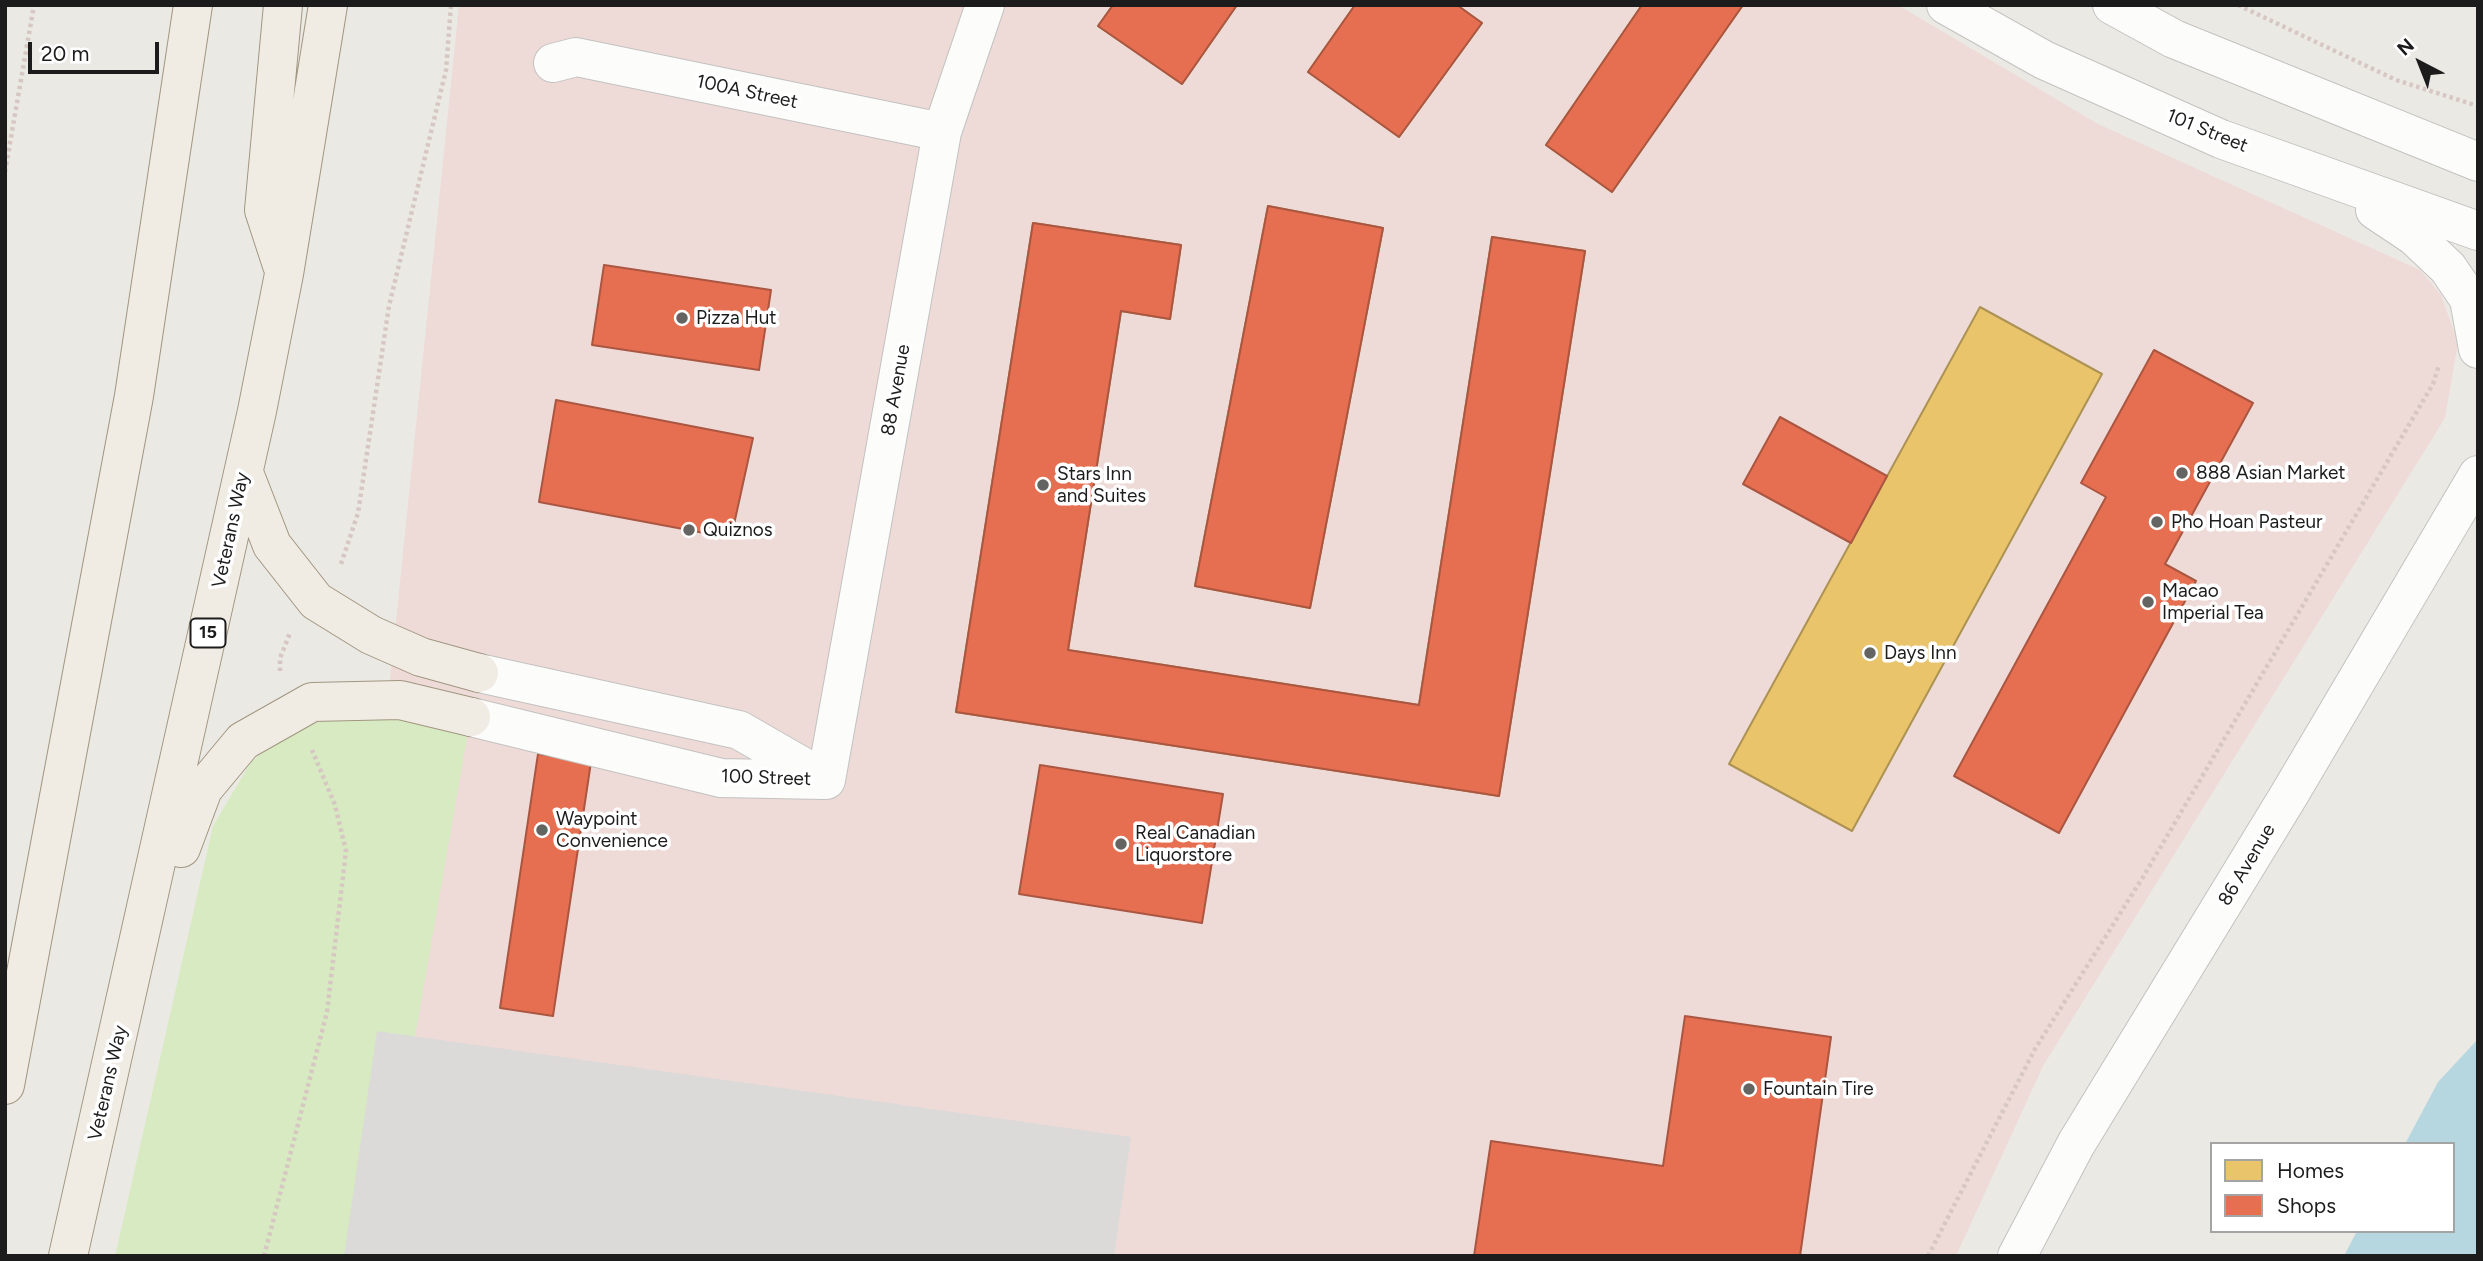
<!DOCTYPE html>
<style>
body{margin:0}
#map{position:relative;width:2483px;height:1261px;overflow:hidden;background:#ebe9e4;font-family:Figtree,sans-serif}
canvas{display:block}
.frame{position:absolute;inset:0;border:7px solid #1c1c1c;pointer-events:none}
.legend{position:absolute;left:2210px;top:1142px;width:245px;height:91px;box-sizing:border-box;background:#fff;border:2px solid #a4a4a4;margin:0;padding:9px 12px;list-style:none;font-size:21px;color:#1c1c1c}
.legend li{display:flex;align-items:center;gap:14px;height:35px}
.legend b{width:35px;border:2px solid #a4a4a4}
.north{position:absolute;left:2385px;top:28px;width:70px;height:70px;-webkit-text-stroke:5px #fff;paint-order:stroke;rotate:318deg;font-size:19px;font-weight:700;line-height:28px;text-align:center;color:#1c1c1c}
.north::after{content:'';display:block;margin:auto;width:24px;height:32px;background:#1c1c1c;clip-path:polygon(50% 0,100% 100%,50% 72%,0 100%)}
.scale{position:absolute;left:28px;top:42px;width:131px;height:32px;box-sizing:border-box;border:4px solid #1c1c1c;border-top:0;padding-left:9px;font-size:21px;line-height:24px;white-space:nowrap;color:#1c1c1c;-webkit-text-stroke:5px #fff;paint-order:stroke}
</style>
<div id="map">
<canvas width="2483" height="1261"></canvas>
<div class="frame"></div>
<ul class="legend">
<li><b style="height:19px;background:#e9c46a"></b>Homes</li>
<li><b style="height:19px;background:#e76f51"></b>Shops</li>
</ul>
<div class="north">N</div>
<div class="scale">20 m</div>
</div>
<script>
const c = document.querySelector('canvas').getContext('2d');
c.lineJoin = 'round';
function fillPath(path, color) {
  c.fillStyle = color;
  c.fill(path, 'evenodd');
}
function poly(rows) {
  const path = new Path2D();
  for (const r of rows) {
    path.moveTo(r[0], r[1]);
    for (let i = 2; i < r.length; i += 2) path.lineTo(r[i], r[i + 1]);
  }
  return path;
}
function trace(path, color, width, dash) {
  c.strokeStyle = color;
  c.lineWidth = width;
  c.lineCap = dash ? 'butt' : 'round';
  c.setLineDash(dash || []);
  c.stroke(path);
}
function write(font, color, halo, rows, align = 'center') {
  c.font = font + ' Figtree,sans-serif';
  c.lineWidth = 7;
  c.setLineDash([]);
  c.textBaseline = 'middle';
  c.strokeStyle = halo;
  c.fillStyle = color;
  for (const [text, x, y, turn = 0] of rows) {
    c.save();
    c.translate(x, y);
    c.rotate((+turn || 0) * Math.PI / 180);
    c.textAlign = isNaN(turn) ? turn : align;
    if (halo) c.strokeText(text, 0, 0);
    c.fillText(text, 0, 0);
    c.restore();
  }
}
const commercial = poly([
 [459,5,1898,5,2098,124,2420,270,2441,295,2458,343,2445,418,2043,1066,1956,1256,331,1256]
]);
const grass = poly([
 [388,712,468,732,377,1256,115,1256,213,826,251,762,283,736,342,713]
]);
const parking = poly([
 [377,1031,1131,1137,1114,1256,344,1256]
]);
const water = poly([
 [2478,1039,2478,1256,2344,1256,2357,1231,2453,1231,2453,1144,2405,1144,2438,1082]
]);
const homes = poly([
 [1113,5,1237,5,1182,84,1098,26,1113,5],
 [1355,5,1457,5,1482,23,1399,137,1308,72,1355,5],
 [1743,5,1612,192,1546,145,1642,5,1743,5],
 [1268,206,1383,228,1310,608,1195,586,1268,206],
 [1033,223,1181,245,1170,319,1121,311,1068,650,1419,705,1492,237,1585,251,1499,796,956,712,1033,223],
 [1980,307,2102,374,1852,831,1729,764,1980,307]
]);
const shops = poly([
 [1113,5,1237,5,1182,84,1098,26,1113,5],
 [1355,5,1457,5,1482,23,1399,137,1308,72,1355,5],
 [1743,5,1612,192,1546,145,1642,5,1743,5],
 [1268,206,1383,228,1310,608,1195,586,1268,206],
 [1033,223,1181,245,1170,319,1121,311,1068,650,1419,705,1492,237,1585,251,1499,796,956,712,1033,223],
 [604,265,771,290,759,370,592,345,604,265],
 [2154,350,2253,403,2165,564,2196,581,2059,833,1954,776,2106,497,2081,483,2154,350],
 [556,400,753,438,731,538,539,502,556,400],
 [1780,417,1887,476,1851,543,1743,484,1780,417],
 [538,754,591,762,553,1016,500,1008,538,754],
 [1040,765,1223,794,1202,923,1019,894,1040,765],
 [1685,1016,1831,1037,1800,1256,1474,1256,1491,1141,1663,1166,1685,1016]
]);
const path = poly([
 [2238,5,2396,80,2478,106],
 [5,172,34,5],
 [341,564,358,513,389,306,446,70,451,5],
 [280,671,280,658,290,633],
 [264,1256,327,1012,346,851,335,805,312,750],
 [1928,1256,2035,1049,2143,877,2433,384,2439,365]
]);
const minor = poly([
 [1946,5,2044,60,2221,139,2478,231],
 [2112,5,2174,39,2478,162],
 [553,63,576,57,942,132],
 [2375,210,2414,236,2448,268,2469,299,2478,349],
 [479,673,739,730,826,780],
 [471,717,721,778,824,780],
 [826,780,942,132,985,5],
 [2017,1256,2076,1144,2289,795,2478,475]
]);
const major = poly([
 [282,265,264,210,283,5],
 [244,473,272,545,316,601,371,635,421,657,479,673],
 [181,848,203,789,243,741,312,702,400,700,471,717],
 [5,1085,134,396,193,5],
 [68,1256,257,411,284,274,328,5]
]);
const markers = [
 [682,318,7,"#646462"],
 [2182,473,7,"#646462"],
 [1043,485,7,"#646462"],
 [2157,522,7,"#646462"],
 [689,530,7,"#646462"],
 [2148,602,7,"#646462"],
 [1870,653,7,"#646462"],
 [542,830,7,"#646462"],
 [1121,844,7,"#646462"],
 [1749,1089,7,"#646462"]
];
const shields = [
 [208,633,35]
];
const shieldNames = [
 ["15",208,633]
];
const streetNames = [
 ["100A Street",747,92,12],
 ["101 Street",2207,131,22],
 ["88 Avenue",896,390,-80],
 ["Veterans Way",231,530,-78],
 ["100 Street",766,778,2],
 ["86 Avenue",2247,865,-59],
 ["Veterans Way",108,1083,-77]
];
const poiNames = [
 ["Pizza Hut",696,318],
 ["888 Asian Market",2196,473],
 ["Stars Inn",1057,474],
 ["and Suites",1057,496],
 ["Pho Hoan Pasteur",2171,522],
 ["Quiznos",703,530],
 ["Macao",2162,591],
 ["Imperial Tea",2162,613],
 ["Days Inn",1884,653],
 ["Waypoint",556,819],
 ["Convenience",556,841],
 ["Real Canadian",1135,833],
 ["Liquorstore",1135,855],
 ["Fountain Tire",1763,1089]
];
fillPath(commercial, '#eedbd8');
fillPath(grass, '#d7eac1');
fillPath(parking, '#dbdad8');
fillPath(water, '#b6d7e0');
fillPath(homes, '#e9c46a');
trace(homes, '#ac9253', 2);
fillPath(shops, '#e76f51');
trace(shops, '#aa5641', 2);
trace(minor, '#c3c2c0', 40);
trace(major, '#a19681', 40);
trace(path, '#d7c7c3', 4.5, [3.5, 3.5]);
trace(minor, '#fcfcfb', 38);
trace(major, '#f0ebe3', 38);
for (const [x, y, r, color] of markers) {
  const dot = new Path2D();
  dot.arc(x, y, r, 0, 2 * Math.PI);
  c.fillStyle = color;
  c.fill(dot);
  trace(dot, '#fff', 2.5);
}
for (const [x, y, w] of shields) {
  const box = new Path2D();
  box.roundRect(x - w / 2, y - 14.5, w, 29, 5);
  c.fillStyle = '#fff';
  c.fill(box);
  trace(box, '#1c1c1c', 2);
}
write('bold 18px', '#1c1c1c', null, shieldNames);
write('19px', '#1c1c1c', '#fff', streetNames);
write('19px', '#1c1c1c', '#fff', poiNames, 'left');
</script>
